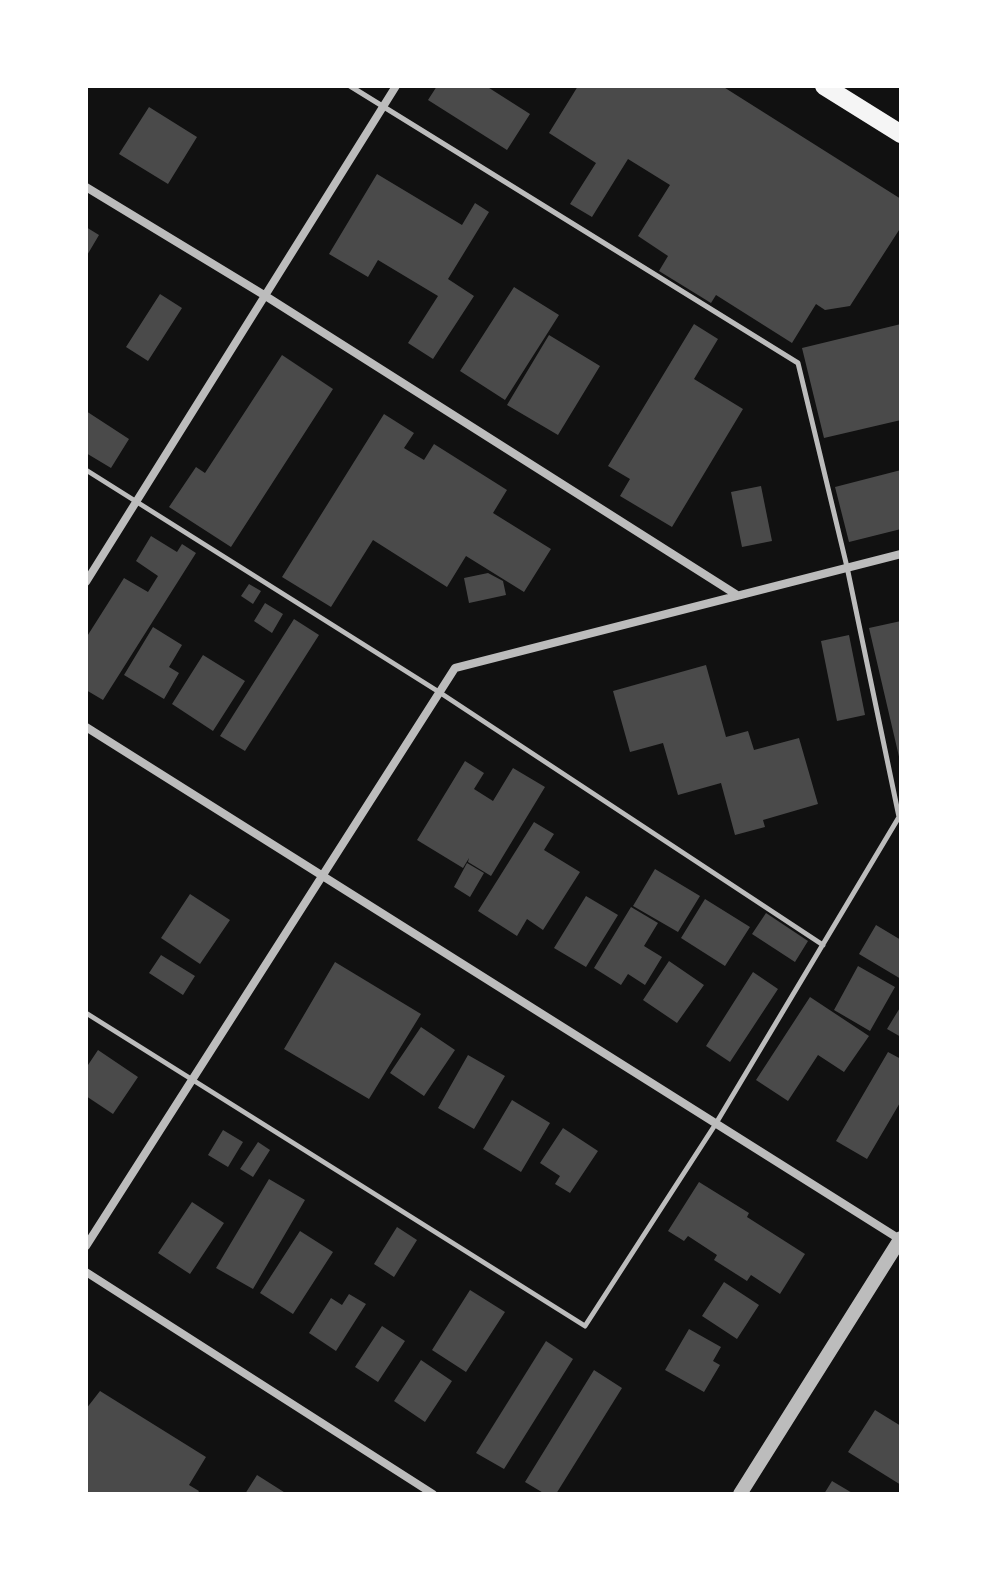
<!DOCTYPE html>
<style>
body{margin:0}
#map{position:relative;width:987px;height:1580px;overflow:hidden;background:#111;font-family:Ubuntu,sans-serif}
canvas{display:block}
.frame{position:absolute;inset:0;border:88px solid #fff;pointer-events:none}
</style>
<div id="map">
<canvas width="987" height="1580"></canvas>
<div class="frame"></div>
</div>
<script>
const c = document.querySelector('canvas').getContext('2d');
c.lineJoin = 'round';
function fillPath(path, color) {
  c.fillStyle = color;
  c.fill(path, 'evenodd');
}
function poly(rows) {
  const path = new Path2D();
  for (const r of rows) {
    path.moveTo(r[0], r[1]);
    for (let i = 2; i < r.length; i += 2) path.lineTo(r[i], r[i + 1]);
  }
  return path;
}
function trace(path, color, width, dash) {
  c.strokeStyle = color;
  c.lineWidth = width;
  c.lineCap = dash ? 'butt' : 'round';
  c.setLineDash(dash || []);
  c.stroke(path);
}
const building = poly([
 [437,86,486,86,530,114,507,150,428,100],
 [578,86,722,86,901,199,901,227,850,306,825,310,816,304,792,343,716,295,711,303,659,271,668,256,638,236,670,185,628,159,592,217,570,204,596,163,549,133],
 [149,107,197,137,168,184,119,154],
 [377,174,462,225,475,203,489,212,448,279,474,296,433,359,408,343,438,296,378,260,368,277,329,254],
 [86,227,99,235,86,257],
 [514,287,559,315,505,400,460,371],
 [160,294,182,308,148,361,126,347],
 [694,324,718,339,694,379,743,409,672,527,620,496,630,479,608,466],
 [901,324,901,420,824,438,802,348],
 [549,335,600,366,558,435,507,405],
 [282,355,333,389,231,547,169,507,196,467,205,473],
 [86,411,129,439,111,468,86,453],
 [384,414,414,433,404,448,424,460,434,444,507,490,493,513,551,549,524,592,466,556,447,587,373,540,331,607,282,577],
 [901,470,901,529,849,542,835,487],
 [761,486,772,541,742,547,731,492],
 [151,536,177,552,182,544,196,553,103,700,86,690,86,638,124,578,148,592,158,576,136,561],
 [488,573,503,581,506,595,469,603,464,578],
 [249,584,261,591,253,604,241,596],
 [265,603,283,614,272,633,254,621],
 [294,619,319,635,245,751,220,736],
 [901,621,901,761,900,761,869,628],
 [153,627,182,645,169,667,179,673,164,699,124,675],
 [849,635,865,715,837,721,821,641],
 [203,655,245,681,213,731,172,704],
 [706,665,726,737,748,731,754,750,799,738,818,804,763,820,765,827,735,835,721,783,678,795,663,743,630,752,613,691],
 [465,761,484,773,474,789,493,801,513,768,545,787,491,876,468,862,469,858,463,868,417,840],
 [534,822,554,834,544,850,580,872,543,930,527,919,517,936,478,911],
 [467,863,484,873,470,897,454,887],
 [655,869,700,896,678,932,633,906],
 [190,894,230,920,200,964,161,938],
 [586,896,618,915,586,967,554,948],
 [705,899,750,927,725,966,681,938],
 [631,907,658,923,644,946,662,957,645,985,628,974,621,985,594,968],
 [766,913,808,941,795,962,752,934],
 [876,925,901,940,901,979,859,954],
 [161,955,195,976,183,995,149,973],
 [669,961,704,985,677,1023,643,1000],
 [335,962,421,1014,369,1099,284,1049],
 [858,966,895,987,870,1031,834,1010],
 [753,972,778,989,730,1062,706,1046],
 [810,997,869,1036,844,1072,818,1055,788,1101,756,1080],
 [901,1006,901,1037,887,1029],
 [421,1027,455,1050,424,1096,390,1073],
 [98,1050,138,1077,113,1114,86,1096,86,1068],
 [888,1052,901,1059,901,1101,867,1159,836,1141],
 [468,1055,505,1076,474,1129,438,1108],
 [512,1100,550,1123,521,1172,483,1149],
 [563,1128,598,1151,570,1193,555,1184,560,1176,540,1163],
 [223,1130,243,1142,228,1167,208,1155],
 [258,1142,270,1150,253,1177,240,1169],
 [269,1179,305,1200,253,1289,216,1268],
 [699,1182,749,1213,747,1217,805,1254,780,1294,751,1275,747,1281,714,1260,717,1255,688,1236,684,1241,668,1231],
 [192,1202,224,1223,190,1274,158,1253],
 [397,1227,417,1240,394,1277,374,1264],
 [300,1231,333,1252,293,1314,260,1293],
 [724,1282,759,1305,737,1339,702,1316],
 [470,1290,505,1312,466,1372,432,1350],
 [349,1294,366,1304,336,1351,309,1333,331,1298,342,1305],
 [382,1326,405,1341,378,1382,355,1367],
 [689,1329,721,1347,713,1361,720,1365,704,1392,665,1370],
 [546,1341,573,1359,504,1469,476,1453],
 [421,1360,452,1381,425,1422,394,1401],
 [594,1370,622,1388,556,1494,545,1494,525,1482],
 [100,1391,206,1457,189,1485,199,1491,197,1494,86,1494,86,1409],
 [875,1410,901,1426,901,1485,848,1452],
 [257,1475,287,1494,245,1494],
 [832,1481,854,1494,824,1494]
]);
const service = poly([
 [86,470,439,692,823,945],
 [86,1013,585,1326,715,1125,899,817,847,567,798,363,350,86]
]);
const minor = poly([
 [86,187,264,295,737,595],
 [86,582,396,86],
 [86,727,901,1240],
 [86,1246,455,668,901,554],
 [86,1272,433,1494]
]);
const tertiary = poly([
 [740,1494,901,1238]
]);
const primary = poly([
 [824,86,901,134]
]);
fillPath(building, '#4a4a4a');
trace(service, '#bcbcbc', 5);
trace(minor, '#bcbcbc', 8);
trace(tertiary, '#bcbcbc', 14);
trace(primary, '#f5f5f5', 18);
</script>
